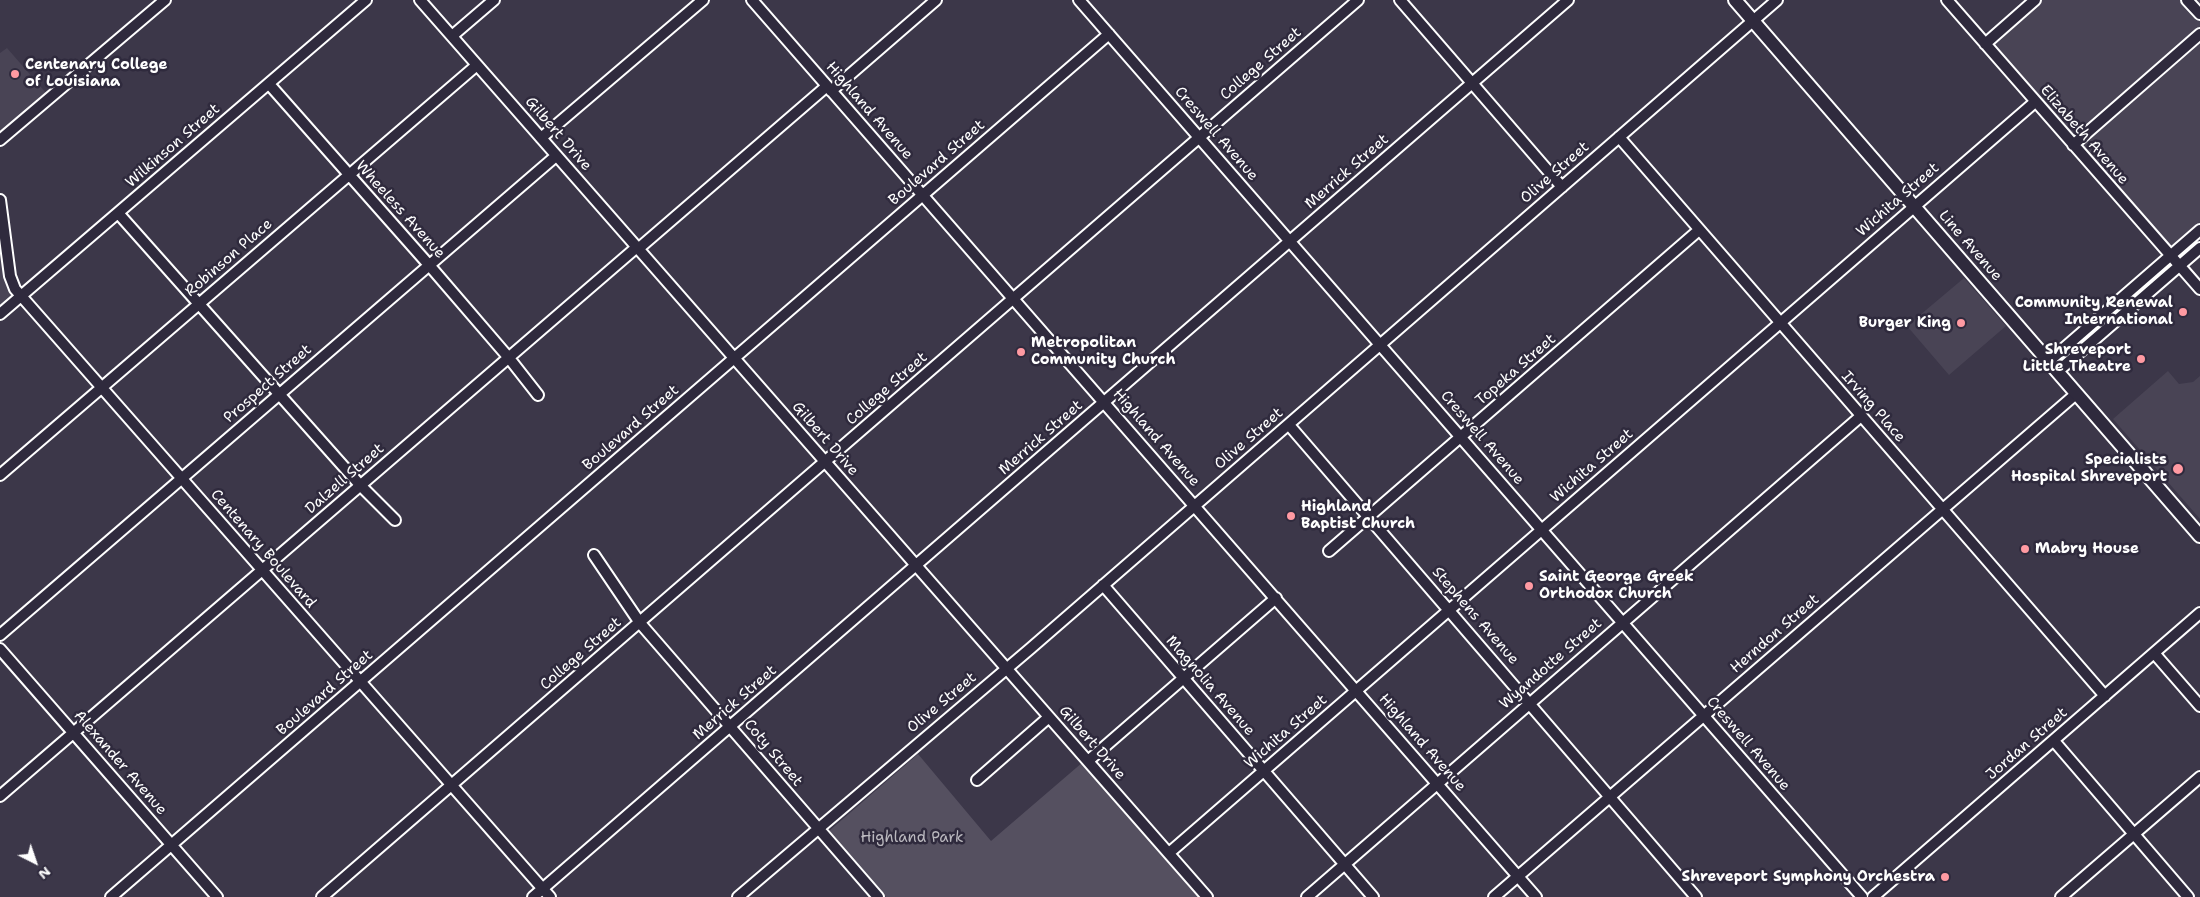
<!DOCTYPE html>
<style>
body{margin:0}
#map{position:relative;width:2200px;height:897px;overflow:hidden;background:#3c3749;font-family:"Shantell Sans",sans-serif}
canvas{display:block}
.north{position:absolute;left:10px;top:837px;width:50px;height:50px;-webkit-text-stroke:4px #2f2a3d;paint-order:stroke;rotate:139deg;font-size:14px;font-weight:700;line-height:20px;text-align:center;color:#fff}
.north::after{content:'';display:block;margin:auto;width:18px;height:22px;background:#fff;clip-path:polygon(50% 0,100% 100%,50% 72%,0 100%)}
</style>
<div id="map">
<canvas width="2200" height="897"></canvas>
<div class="north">N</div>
</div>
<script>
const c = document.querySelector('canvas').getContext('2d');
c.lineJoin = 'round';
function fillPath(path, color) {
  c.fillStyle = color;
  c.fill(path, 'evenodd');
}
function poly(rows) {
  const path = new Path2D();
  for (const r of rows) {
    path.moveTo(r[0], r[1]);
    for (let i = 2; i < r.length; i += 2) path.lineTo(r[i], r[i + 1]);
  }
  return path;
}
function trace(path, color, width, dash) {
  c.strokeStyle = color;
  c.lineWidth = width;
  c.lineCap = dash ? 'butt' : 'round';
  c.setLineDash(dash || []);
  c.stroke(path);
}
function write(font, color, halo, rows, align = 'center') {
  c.font = font + ' "Shantell Sans",sans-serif';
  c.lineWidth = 5;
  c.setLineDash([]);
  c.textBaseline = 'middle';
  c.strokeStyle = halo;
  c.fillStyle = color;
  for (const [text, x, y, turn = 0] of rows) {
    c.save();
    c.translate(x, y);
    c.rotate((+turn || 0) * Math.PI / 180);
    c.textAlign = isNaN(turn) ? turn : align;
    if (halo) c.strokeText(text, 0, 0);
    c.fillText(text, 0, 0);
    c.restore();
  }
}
const built = poly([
 [2042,0,2200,0,2200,225,2175,246,2169,247,1994,46,1999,37],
 [7,48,47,94,0,135,0,53],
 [0,227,8,289,12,297,0,308],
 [1964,278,2006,326,1949,375,1907,326],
 [2168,371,2179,384,2193,382,2200,376,2200,519,2113,419]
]);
const green = poly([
 [918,754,991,841,1083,762,1201,897,886,897,829,831]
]);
const minor = poly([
 [420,0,1207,897],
 [752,0,1536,897],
 [1079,0,1862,897],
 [1400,0,1562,187],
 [1947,0,2200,289],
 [2187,0,2200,14],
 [452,36,494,0],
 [1985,44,2035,0],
 [269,84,429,265,509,358,538,395],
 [831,91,936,0],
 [1619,137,2105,696],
 [541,138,703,0],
 [0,140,165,0],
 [2073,145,2200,34],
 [0,200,10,276,15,289,550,897],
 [118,213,360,485,395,520],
 [638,249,827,86],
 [0,314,366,0],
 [2048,362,2200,230],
 [2057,372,2200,248],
 [1289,425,1696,897],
 [0,475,477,65],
 [1329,551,1699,230],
 [594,555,640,623,878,897],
 [1103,585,1373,897],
 [0,635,556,156],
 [0,649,217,897],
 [2154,653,2200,706],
 [2054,741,2188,897],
 [1088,761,1276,598],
 [977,780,1049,717],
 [0,796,637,247],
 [1169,853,2035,102],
 [111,897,1109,34],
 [322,897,1358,0],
 [533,897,1568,0],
 [738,897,1031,648,1777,0],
 [1307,897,1861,416],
 [1494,897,2076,394],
 [1873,897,2200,613],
 [2061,897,2200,777]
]);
const major = poly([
 [1735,0,2200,536]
]);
const markers = [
 [15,74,5,"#ff9aa2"],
 [2183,312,5,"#ff9aa2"],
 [1961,323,5,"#ff9aa2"],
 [1021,352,5,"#ff9aa2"],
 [2141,359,5,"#ff9aa2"],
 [2178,469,6,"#ff9aa2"],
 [1291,516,5,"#ff9aa2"],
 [2025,549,5,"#ff9aa2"],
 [1529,586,5,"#ff9aa2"],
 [1945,877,5,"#ff9aa2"]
];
const streetNames = [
 ["College Street",1261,64,-41],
 ["Highland Avenue",869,111,49],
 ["Gilbert Drive",558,134,49],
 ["Creswell Avenue",1216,134,49],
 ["Elizabeth Avenue",2084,135,49],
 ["Wilkinson Street",173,146,-41],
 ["Boulevard Street",937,163,-41],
 ["Merrick Street",1347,172,-41],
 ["Olive Street",1555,173,-41],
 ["Wichita Street",1898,200,-41],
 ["Wheeless Avenue",400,210,48],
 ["Line Avenue",1970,246,49],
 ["Robinson Place",229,258,-41],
 ["Topeka Street",1516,370,-41],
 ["Prospect Street",268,384,-41],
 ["College Street",887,389,-41],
 ["Irving Place",1873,407,49],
 ["Boulevard Street",631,428,-41],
 ["Merrick Street",1041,438,-41],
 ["Highland Avenue",1156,438,49],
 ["Creswell Avenue",1482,438,49],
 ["Gilbert Drive",825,439,49],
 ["Olive Street",1249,439,-41],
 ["Wichita Street",1592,466,-41],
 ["Dalzell Street",345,479,-41],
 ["Centenary Boulevard",263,549,49],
 ["Stephens Avenue",1475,616,49],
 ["Herndon Street",1775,634,-41],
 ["College Street",581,654,-41],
 ["Wyandotte Street",1551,664,-41],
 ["Magnolia Avenue",1210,686,49],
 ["Boulevard Street",325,693,-41],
 ["Merrick Street",735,703,-41],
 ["Olive Street",942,703,-40],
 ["Wichita Street",1286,732,-41],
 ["Gilbert Drive",1092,743,49],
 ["Highland Avenue",1422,743,49],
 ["Creswell Avenue",1748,744,49],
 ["Jordan Street",2027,744,-41],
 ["Coty Street",773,753,50],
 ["Alexander Avenue",120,763,49]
];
const poiNames = [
 ["Centenary College",25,65],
 ["of Louisiana",25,82],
 ["Community Renewal",2173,303,"right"],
 ["International",2173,320,"right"],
 ["Burger King",1951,323,"right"],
 ["Metropolitan",1031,343],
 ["Community Church",1031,360],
 ["Shreveport",2131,350,"right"],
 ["Little Theatre",2131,367,"right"],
 ["Specialists",2167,460,"right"],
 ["Hospital Shreveport",2167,477,"right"],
 ["Highland",1301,507],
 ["Baptist Church",1301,524],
 ["Mabry House",2035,549],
 ["Saint George Greek",1539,577],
 ["Orthodox Church",1539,594],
 ["Shreveport Symphony Orchestra",1935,877,"right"]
];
const parkNames = [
 ["Highland Park",912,838]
];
fillPath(built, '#494455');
fillPath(green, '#555060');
trace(minor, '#fff', 14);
trace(major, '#fff', 16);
trace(minor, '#2f2a3d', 10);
trace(major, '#2f2a3d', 12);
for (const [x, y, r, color] of markers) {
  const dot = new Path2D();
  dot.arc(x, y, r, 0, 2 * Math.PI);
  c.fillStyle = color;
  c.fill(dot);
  trace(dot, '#2f2a3d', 2);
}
write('15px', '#fff', '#2f2a3d', streetNames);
write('bold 15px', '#fff', '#2f2a3d', poiNames, 'left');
write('15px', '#bbb9bf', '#2f2a3d', parkNames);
</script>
